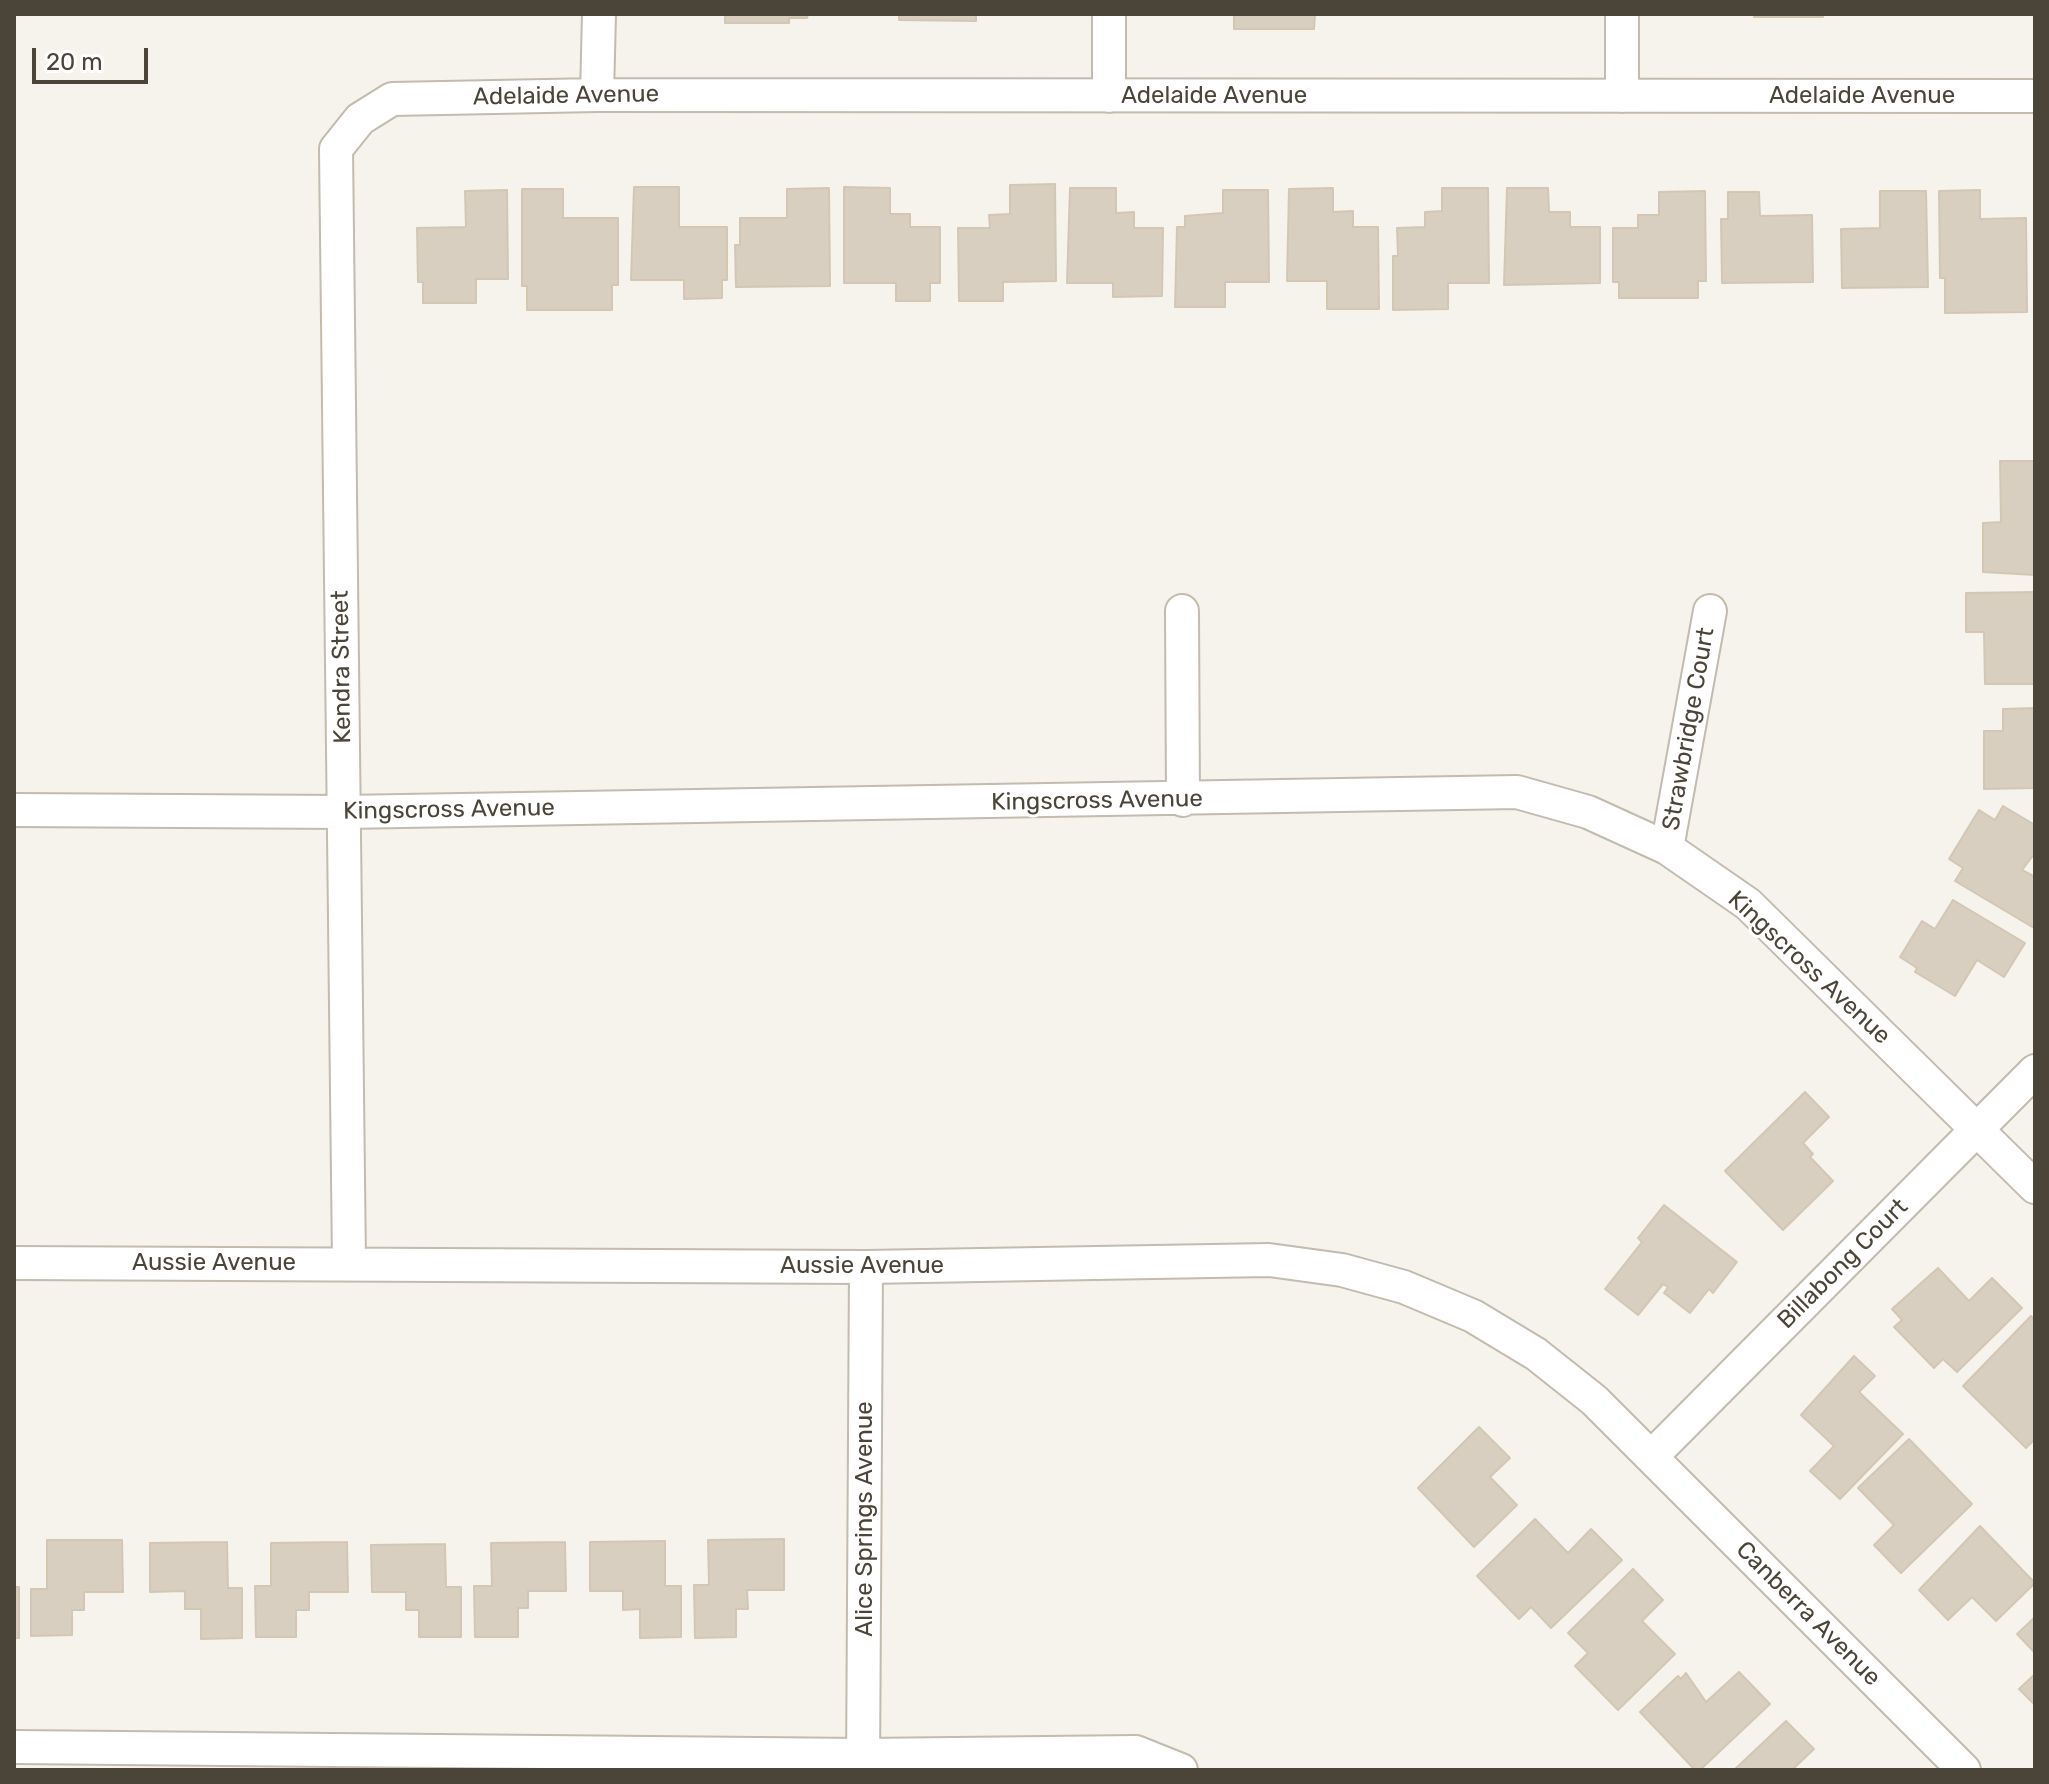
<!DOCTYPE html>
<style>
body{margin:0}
#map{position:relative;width:2049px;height:1784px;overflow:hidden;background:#f6f3ec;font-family:Rubik,sans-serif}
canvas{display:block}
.frame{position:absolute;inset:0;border:16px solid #4b4439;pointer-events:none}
.scale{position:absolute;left:32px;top:48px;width:116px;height:36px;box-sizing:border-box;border:4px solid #4b4439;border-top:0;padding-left:10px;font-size:24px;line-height:28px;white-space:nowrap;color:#4b4439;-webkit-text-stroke:6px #fff;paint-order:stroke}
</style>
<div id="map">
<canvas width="2049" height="1784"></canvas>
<div class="frame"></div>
<div class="scale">20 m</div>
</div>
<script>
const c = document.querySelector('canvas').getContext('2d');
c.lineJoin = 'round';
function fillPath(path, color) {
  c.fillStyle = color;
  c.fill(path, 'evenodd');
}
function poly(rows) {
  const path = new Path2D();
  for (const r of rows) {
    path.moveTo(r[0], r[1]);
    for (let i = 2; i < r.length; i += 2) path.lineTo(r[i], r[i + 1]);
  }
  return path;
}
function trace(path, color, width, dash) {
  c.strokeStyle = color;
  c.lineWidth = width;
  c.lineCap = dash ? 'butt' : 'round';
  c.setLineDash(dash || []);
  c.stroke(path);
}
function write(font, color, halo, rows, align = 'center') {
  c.font = font + ' Rubik,sans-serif';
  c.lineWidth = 6;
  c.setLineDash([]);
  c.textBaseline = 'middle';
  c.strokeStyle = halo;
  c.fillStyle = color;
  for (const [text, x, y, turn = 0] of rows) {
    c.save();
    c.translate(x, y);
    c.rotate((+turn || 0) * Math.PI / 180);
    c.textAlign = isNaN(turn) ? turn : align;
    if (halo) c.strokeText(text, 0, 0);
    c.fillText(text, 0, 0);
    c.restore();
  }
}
const building = poly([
 [725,14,808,14,807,18,789,18,789,23,725,23,725,14],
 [899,14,976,14,976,21,899,20,899,14],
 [1234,14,1315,14,1314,29,1234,29,1234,14],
 [1754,14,1823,14,1823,17,1754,17,1754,14],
 [1928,14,2005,14,2005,15,1928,14],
 [1055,184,1056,281,1003,282,1003,301,959,301,958,228,990,228,989,215,1010,214,1010,185,1055,184],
 [634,187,679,187,679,227,727,227,727,280,722,280,722,298,684,299,684,280,631,280,634,187],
 [844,187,890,188,890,214,910,214,910,227,940,227,940,283,930,283,930,301,896,301,896,283,844,283,844,187],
 [829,188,830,286,736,287,735,245,740,245,740,218,787,218,787,189,829,188],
 [1070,188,1116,188,1116,213,1134,212,1134,228,1163,228,1162,296,1113,297,1113,283,1067,283,1070,188],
 [1333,188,1333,212,1353,211,1353,227,1378,227,1379,309,1327,309,1327,281,1287,281,1289,189,1333,188],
 [1442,188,1488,188,1489,283,1448,283,1448,309,1393,310,1393,256,1398,256,1397,228,1425,227,1425,212,1442,211,1442,188],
 [1507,188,1548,188,1549,212,1570,212,1570,227,1600,227,1600,283,1504,285,1507,188],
 [522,189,563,189,563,218,618,218,618,285,612,285,612,310,527,310,527,286,522,286,522,189],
 [507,190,508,279,476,279,476,303,423,303,423,282,418,282,417,228,466,227,465,191,507,190],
 [1223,190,1268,190,1269,282,1225,282,1225,307,1175,307,1177,227,1185,227,1185,216,1223,213,1223,190],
 [1980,190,1980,219,2026,218,2027,312,1945,313,1945,278,1940,278,1939,191,1980,190],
 [1705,191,1706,281,1698,281,1698,298,1619,298,1619,282,1613,282,1613,228,1638,228,1638,215,1659,215,1659,192,1705,191],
 [1880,191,1926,191,1928,287,1842,288,1841,229,1880,228,1880,191],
 [1728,192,1759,192,1760,216,1812,215,1813,282,1722,283,1721,219,1728,219,1728,192],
 [2000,461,2035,461,2035,575,1983,572,1983,523,2001,522,2000,461],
 [2035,592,2035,684,1985,684,1984,632,1966,632,1966,593,2035,592],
 [2035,708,2035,788,1984,789,1984,731,2003,731,2003,709,2035,708],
 [2003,806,2035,825,2035,853,2022,870,2035,877,2034,928,1955,881,1963,868,1949,859,1979,810,1995,820,2003,806],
 [1953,900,2025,943,2004,977,1977,960,1955,996,1915,972,1917,968,1900,957,1922,921,1935,929,1953,900],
 [1805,1092,1829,1117,1803,1143,1813,1154,1810,1157,1833,1181,1783,1230,1725,1171,1805,1092],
 [1664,1205,1737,1262,1713,1293,1709,1289,1690,1313,1664,1293,1668,1287,1663,1284,1638,1315,1605,1289,1642,1242,1638,1238,1664,1205],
 [1938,1268,1969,1301,1992,1278,2022,1308,1957,1372,1943,1359,1934,1368,1894,1327,1902,1320,1892,1309,1938,1268],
 [2031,1316,2035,1320,2035,1439,2026,1448,1963,1386,2031,1316],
 [1854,1356,1875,1376,1859,1392,1903,1434,1840,1499,1810,1471,1834,1446,1801,1415,1854,1356],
 [1479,1427,1510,1458,1490,1477,1517,1505,1474,1547,1418,1488,1479,1427],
 [1909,1439,1972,1504,1901,1573,1874,1545,1894,1525,1858,1488,1909,1439],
 [1535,1519,1568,1553,1591,1529,1622,1560,1551,1628,1531,1607,1519,1619,1477,1576,1535,1519],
 [1980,1526,2035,1583,1996,1621,1972,1597,1948,1620,1919,1590,1980,1526],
 [784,1539,784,1590,747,1590,748,1609,736,1609,736,1637,695,1638,694,1585,709,1585,708,1540,784,1539],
 [47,1540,122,1540,123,1592,84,1592,84,1610,72,1610,72,1635,31,1636,31,1589,47,1589,47,1540],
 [665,1541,665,1586,681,1586,681,1637,640,1638,640,1609,623,1610,623,1591,590,1591,590,1542,665,1541],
 [227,1542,228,1588,242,1588,242,1638,201,1639,201,1609,185,1609,185,1591,150,1592,150,1543,227,1542],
 [347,1542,348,1592,309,1592,309,1610,296,1610,296,1637,256,1637,255,1586,271,1586,271,1543,347,1542],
 [565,1542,566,1591,528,1591,528,1608,518,1608,518,1637,475,1637,474,1586,492,1586,491,1543,565,1542],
 [445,1544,446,1587,461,1587,461,1637,419,1637,419,1610,406,1610,406,1592,372,1592,371,1545,445,1544],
 [1633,1569,1663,1600,1642,1621,1675,1654,1618,1710,1575,1666,1588,1653,1568,1633,1633,1569],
 [14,1587,19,1587,19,1638,14,1638,14,1587],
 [2035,1617,2035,1653,2017,1634,2035,1617],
 [1739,1672,1770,1704,1700,1770,1695,1770,1640,1712,1678,1676,1681,1679,1686,1673,1706,1702,1739,1672],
 [2035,1674,2035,1705,2019,1689,2035,1674],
 [1786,1721,1814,1749,1792,1770,1734,1770,1786,1721]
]);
const street = poly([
 [597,95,599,14],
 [1109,96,1109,14],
 [1622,96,1622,14],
 [1182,611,1183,800],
 [14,810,344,812,1517,792,1588,812,1667,848,1748,904,2035,1187],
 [1667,848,1710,611],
 [349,1262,336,149,360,119,392,99,597,95,2035,96],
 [14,1263,866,1267,1269,1260,1342,1270,1404,1287,1473,1316,1536,1354,1594,1400,1964,1770],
 [1651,1457,2035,1071],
 [14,1747,863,1755,1136,1752,1181,1770],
 [863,1770,866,1267]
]);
const streetNames = [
 ["Adelaide Avenue",566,96,-1],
 ["Adelaide Avenue",1214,96],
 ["Adelaide Avenue",1862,96],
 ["Kendra Street",342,667,-91],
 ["Strawbridge Court",1689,729,-80],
 ["Kingscross Avenue",1097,801,-1],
 ["Kingscross Avenue",449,810,-1],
 ["Kingscross Avenue",1809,968,43],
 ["Aussie Avenue",214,1263],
 ["Billabong Court",1843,1264,-45],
 ["Aussie Avenue",862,1266],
 ["Alice Springs Avenue",865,1519,-90],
 ["Canberra Avenue",1808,1614,45]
];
fillPath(building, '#d8cfc1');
trace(building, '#d3c7b4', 2);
trace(street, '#c2bbae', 36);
trace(street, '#fff', 32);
write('24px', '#4b4439', '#fff', streetNames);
</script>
